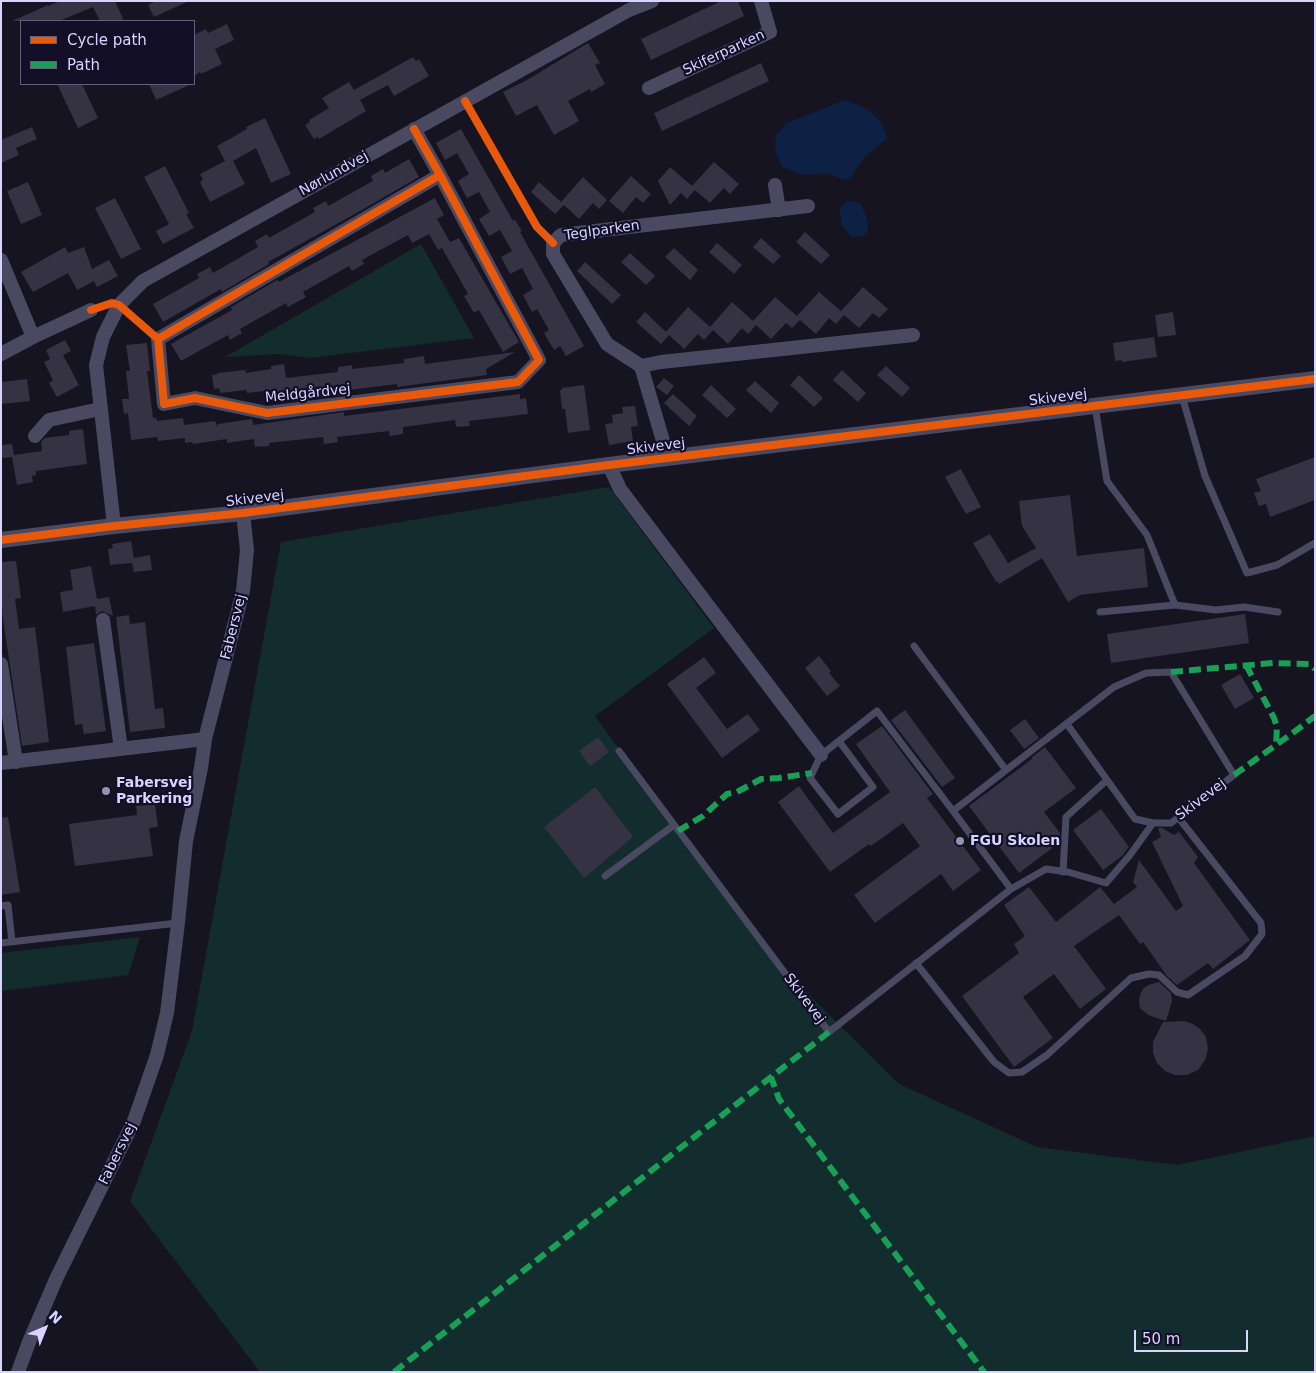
<!DOCTYPE html>
<meta charset="utf-8">
<style>
body{margin:0}
#map{position:relative;width:1316px;height:1373px;overflow:hidden;background:#161421;font-family:"DejaVu Sans",sans-serif}
canvas{display:block}
.frame{position:absolute;inset:0;border:2px solid #d9d4ff;pointer-events:none}
.legend{position:absolute;left:20px;top:20px;width:175px;height:65px;box-sizing:border-box;background:#130f26;border:1px solid #625e7d;margin:0;padding:6px 9px;list-style:none;font-size:15px;color:#d9d4ff}
.legend li{display:flex;align-items:center;gap:10px;height:25px}
.legend b{width:25px;border:1px solid #625e7d}
.north{position:absolute;left:20px;top:1303px;width:50px;height:50px;-webkit-text-stroke:4px #130f26;paint-order:stroke;rotate:44deg;font-size:14px;font-weight:700;line-height:20px;text-align:center;color:#d9d4ff}
.north::after{content:'';display:block;margin:auto;width:18px;height:22px;background:#d9d4ff;clip-path:polygon(50% 0,100% 100%,50% 72%,0 100%)}
.scale{position:absolute;left:1134px;top:1330px;width:114px;height:22px;box-sizing:border-box;border:2px solid #d9d4ff;border-top:0;padding-left:6px;font-size:15px;line-height:18px;white-space:nowrap;color:#d9d4ff;-webkit-text-stroke:4px #130f26;paint-order:stroke}
</style>
<div id="map">
<canvas width="1316" height="1373"></canvas>
<div class="frame"></div>
<ul class="legend">
<li><b style="height:6px;background:#e8590c"></b>Cycle path</li>
<li><b style="height:6px;background:#1a9f57"></b>Path</li>
</ul>
<div class="north">N</div>
<div class="scale">50 m</div>
</div>
<script>
const c = document.querySelector('canvas').getContext('2d');
c.lineJoin = 'round';
function fillPath(path, color) {
  c.fillStyle = color;
  c.fill(path, 'evenodd');
}
function poly(rows) {
  const path = new Path2D();
  for (const r of rows) {
    path.moveTo(r[0], r[1]);
    for (let i = 2; i < r.length; i += 2) path.lineTo(r[i], r[i + 1]);
  }
  return path;
}
function trace(path, color, width, dash) {
  c.strokeStyle = color;
  c.lineWidth = width;
  c.lineCap = dash ? 'butt' : 'round';
  c.setLineDash(dash || []);
  c.stroke(path);
}
function write(font, color, halo, rows, align = 'center') {
  c.font = font + ' "DejaVu Sans",sans-serif';
  c.lineWidth = 4.5;
  c.setLineDash([]);
  c.textBaseline = 'middle';
  c.strokeStyle = halo;
  c.fillStyle = color;
  for (const [text, x, y, turn = 0] of rows) {
    c.save();
    c.translate(x, y);
    c.rotate((+turn || 0) * Math.PI / 180);
    c.textAlign = isNaN(turn) ? turn : align;
    if (halo) c.strokeText(text, 0, 0);
    c.fillText(text, 0, 0);
    c.restore();
  }
}
const green = poly([
 [421,244,474,338,310,358,279,354,225,357],
 [609,487,714,628,595,716,772,958,899,1084,1037,1147,1177,1165,1315,1136,1315,1372,260,1372,130,1201,192,1031,281,542],
 [140,937,128,975,1,991,1,953]
]);
const water = poly([
 [845,100,865,108,880,121,888,138,865,156,850,178,845,180,826,173,812,175,799,174,783,167,775,152,776,135,787,123],
 [852,201,860,203,867,218,868,232,862,236,852,237,842,225,839,209,846,202]
]);
const building = poly([
 [60,1,115,1,124,21,100,21,93,7,59,21,12,21,48,5,48,6],
 [156,1,189,1,154,17,148,5],
 [721,1,738,1,744,16,651,60,641,39],
 [227,24,234,40,215,49,222,64,201,74,200,72,194,76,194,35,206,29,208,33],
 [588,43,600,63,595,65,605,84,591,92,590,89,568,101,579,121,554,135,537,105,516,116,503,92,527,80],
 [413,57,416,61,419,59,429,76,394,96,388,85,360,100,366,111,319,139,318,137,314,139,305,125,310,122,309,120,329,108,322,98,349,82,354,90],
 [761,63,769,81,662,131,654,113],
 [57,84,82,84,98,118,78,128],
 [149,84,192,84,156,100],
 [265,118,291,174,271,183,256,148,233,161,245,184,210,202,200,182,203,180,200,174,225,161,217,146,247,129,246,127],
 [32,127,37,139,16,148,19,155,1,163,1,140],
 [461,129,513,221,515,220,522,231,520,232,584,346,566,356,560,346,554,350,544,333,549,330,537,309,532,312,523,295,533,289,522,268,510,274,501,257,512,251,500,230,489,236,479,219,490,212,479,192,467,198,458,181,469,174,457,153,445,160,436,143],
 [409,159,419,177,353,215,268,262,269,264,222,292,221,289,163,322,153,304,199,278,197,274,210,267,213,273,258,247,255,241,267,234,269,238,315,212,313,208,326,201,328,206,373,181,371,176,383,169,385,173],
 [714,162,739,184,730,194,724,188,710,203,695,190,687,199,681,193,670,205,658,181,670,167,692,186],
 [165,166,189,213,186,214,194,228,163,244,156,231,169,224,144,177],
 [631,176,651,194,643,203,636,197,623,213,609,201],
 [583,177,607,200,599,209,593,203,579,219,564,205,555,214,531,192,539,182,561,202],
 [28,182,42,215,21,224,7,191],
 [115,198,141,249,121,259,95,208],
 [435,198,444,215,437,219,450,242,459,238,519,342,503,352,479,310,474,313,464,296,468,294,442,248,438,250,429,234,412,243,408,235,362,260,364,264,352,271,349,266,303,292,306,297,288,307,286,303,240,329,242,333,230,340,228,335,181,361,171,344,232,310,231,307,277,280,279,282],
 [805,232,830,255,821,264,796,242],
 [761,238,781,256,773,264,753,247],
 [717,243,742,265,734,274,709,252],
 [65,247,68,253,84,247,92,269,109,260,118,276,97,287,94,281,77,290,68,273,33,292,21,272],
 [674,248,698,270,690,280,665,257],
 [630,253,655,276,646,285,621,262],
 [585,262,621,295,612,304,577,271],
 [863,287,888,309,879,318,873,313,859,328,844,315,836,324,829,318,816,334,800,320,792,328,786,323,771,339,756,325,748,334,742,328,728,344,713,330,704,340,698,334,684,349,669,335,661,344,636,322,645,312,666,332,688,307,710,327,732,302,753,321,775,297,797,316,819,292,841,311],
 [1173,312,1176,335,1158,337,1155,315],
 [1154,337,1157,357,1122,362,1122,360,1115,361,1113,343],
 [65,340,71,351,63,355,79,385,57,397,49,383,53,380,44,362,50,359,46,350],
 [147,343,150,371,147,371,153,418,156,418,157,421,183,418,184,425,215,421,218,427,218,424,252,419,253,425,344,412,344,416,520,394,520,399,526,398,528,414,469,421,470,426,456,427,455,420,403,427,403,434,390,436,389,431,337,437,338,442,324,444,323,437,269,443,269,446,255,447,254,439,227,443,227,439,193,444,192,442,185,443,185,438,158,441,157,437,131,440,128,413,124,414,122,399,129,399,126,371,130,371,126,345],
 [515,352,486,369,487,375,397,387,397,384,341,391,342,395,314,398,314,393,287,397,287,393,273,395,273,390,247,393,246,390,220,393,219,388,214,389,212,375,218,374,218,373,245,370,246,373,271,369,271,366,284,364,286,378,338,372,338,367,352,365,352,369,404,363,404,359,424,356,425,364],
 [886,366,910,388,902,397,877,375],
 [842,370,866,393,858,402,833,380],
 [799,375,823,398,814,407,790,385],
 [664,378,674,386,667,395,656,387],
 [27,379,30,401,1,404,1,382],
 [755,381,779,403,771,413,746,390],
 [584,385,590,430,568,433,565,409,562,409,560,390,562,390,562,388],
 [711,385,736,409,727,418,702,395],
 [673,394,697,416,689,426,664,403],
 [635,406,638,426,631,427,633,441,609,445,605,424,613,423,612,415,623,413,622,407],
 [83,429,87,464,36,471,36,475,32,476,33,482,17,485,12,457,1,458,1,445,12,444,14,455,42,451,41,442,45,438,69,435,69,431],
 [1315,457,1315,500,1270,517,1266,504,1259,506,1254,493,1261,491,1256,479],
 [961,469,981,507,966,514,945,477],
 [1070,495,1077,556,1144,548,1148,587,1080,595,1068,602,1042,558,999,584,997,581,996,582,973,543,990,534,1008,563,1036,548,1022,526,1019,501],
 [131,541,134,558,150,555,152,570,134,572,132,563,110,565,108,549,113,548,112,544],
 [16,561,21,598,15,599,19,629,35,627,49,742,22,746,3,619,1,592,1,562],
 [91,566,97,599,109,597,113,616,102,611,96,615,95,606,63,612,60,592,73,590,70,570],
 [1245,614,1249,643,1111,663,1107,634],
 [129,615,130,624,145,622,155,709,163,708,165,728,130,732,116,617],
 [94,643,106,731,84,734,82,724,75,725,66,647],
 [819,656,831,671,829,673,840,686,827,696,805,668],
 [704,657,716,673,696,688,727,729,748,714,760,730,722,758,667,684],
 [1240,674,1254,698,1235,709,1221,685],
 [905,710,955,778,942,787,891,720],
 [1025,719,1039,738,1024,749,1010,730],
 [882,726,933,794,927,798,981,870,953,891,941,874,875,923,854,895,920,846,903,823,871,846,869,844,830,872,778,802,799,786,833,833,890,792,856,744],
 [598,737,609,752,590,766,579,751],
 [1045,747,1076,788,1044,812,1060,833,1059,843,1019,873,969,806,1032,759,1031,758],
 [595,787,633,837,584,878,544,827],
 [155,804,158,827,149,828,153,856,75,866,69,824,137,815,136,806],
 [1101,809,1129,847,1122,856,1103,870,1073,830],
 [8,817,20,892,1,895,1,818],
 [1158,828,1162,828,1174,835,1179,832,1198,857,1194,863,1250,940,1213,969,1208,963,1177,985,1167,976,1143,942,1140,944,1119,915,1074,946,1106,989,1080,1009,1054,974,1023,997,1053,1038,1014,1067,962,996,1019,953,1014,944,1025,936,1004,905,1029,887,1056,922,1100,887,1114,904,1137,887,1133,882,1139,860,1176,911,1183,906,1152,842,1161,837],
 [1159,982,1171,993,1172,1001,1166,1021,1148,1015,1140,1008,1139,1001,1140,995,1143,989,1148,985],
 [1184,1021,1193,1024,1200,1029,1206,1037,1208,1049,1205,1060,1198,1070,1187,1075,1175,1075,1165,1071,1157,1063,1153,1053,1153,1042,1163,1022]
]);
const service = poly([
 [1182,396,1205,476,1247,573,1277,565,1315,543],
 [1095,406,1107,481,1147,535,1175,605,1216,610,1244,607,1278,612],
 [1100,612,1175,605],
 [914,646,1006,770],
 [839,741,873,787,838,814,810,778,821,755,877,711,953,811],
 [619,751,829,1032,1011,889,1046,869,1068,872,1106,883,1130,855,1153,823],
 [1063,872,1066,817,1107,780],
 [605,876,674,825],
 [1011,889,953,811,1114,687,1146,673,1171,672,1234,775,1171,823,1153,823,1135,819,1067,724],
 [1,906,8,905,12,942],
 [1,943,178,923],
 [916,963,994,1062,1009,1073,1022,1072,1047,1055,1131,978,1149,974,1159,975,1177,992,1188,995,1245,956,1262,934,1261,923,1178,817]
]);
const minor = poly([
 [649,88,770,32,761,1],
 [414,129,440,175,539,360,518,382,267,413,195,398,164,404,158,339,440,175],
 [775,185,779,210],
 [808,206,561,235,553,243,553,254,607,344,641,366,661,362,913,335],
 [1,260,33,337],
 [1,354,33,337,91,310],
 [641,366,668,458],
 [35,436,49,420,100,409],
 [609,465,620,489,821,755],
 [114,526,96,365,103,337,119,305,143,281,629,10,652,1],
 [103,620,121,749],
 [1,664,16,762],
 [1,763,205,739],
 [18,1372,29,1342,57,1277,134,1121,157,1055,167,1013,178,923,186,841,201,768,205,739,243,591,247,550,243,513]
]);
const tertiary = poly([
 [1,540,114,526,243,513,609,465,1315,379]
]);
const quiet = poly([
 [1246,665,1274,718,1277,727,1276,745],
 [1171,672,1273,663,1309,664,1315,669],
 [1234,775,1290,735,1315,716],
 [678,831,703,816,727,794,737,792,761,779,779,778,812,773],
 [829,1032,771,1077,779,1099,984,1372],
 [394,1372,771,1077]
]);
const cycleway = poly([
 [465,101,537,227,553,243],
 [414,129,440,175,539,360,518,382,267,413,195,398,164,404,158,339,440,175],
 [91,310,112,303,119,305,158,339],
 [1,540,114,526,243,513,609,465,1315,379]
]);
const markers = [
 [106,791,5,"#9591b1"],
 [960,841,5,"#9591b1"]
];
const streetNames = [
 ["Skiferparken",724,53,-25],
 ["Nørlundvej",334,174,-29],
 ["Teglparken",602,231,-8],
 ["Meldgårdvej",308,394,-6],
 ["Skivevej",1058,398,-7],
 ["Skivevej",656,447,-7],
 ["Skivevej",255,499,-7],
 ["Fabersvej",234,627,-76],
 ["Skivevej",1201,800,-37],
 ["Skivevej",804,999,53],
 ["Fabersvej",118,1154,-64]
];
const poiNames = [
 ["Fabersvej",116,783],
 ["Parkering",116,799],
 ["FGU Skolen",970,841]
];
fillPath(green, '#132c2d');
fillPath(water, '#0d2144');
fillPath(building, '#343243');
trace(service, '#4a4962', 7);
trace(minor, '#4a4962', 14);
trace(tertiary, '#4a4962', 16);
trace(quiet, '#1a9f57', 6, [12, 6]);
trace(cycleway, '#e8590c', 8);
for (const [x, y, r, color] of markers) {
  const dot = new Path2D();
  dot.arc(x, y, r, 0, 2 * Math.PI);
  c.fillStyle = color;
  c.fill(dot);
  trace(dot, '#130f26', 2);
}
write('14px', '#d9d4ff', '#130f26', streetNames);
write('bold 14px', '#d9d4ff', '#130f26', poiNames, 'left');
</script>
